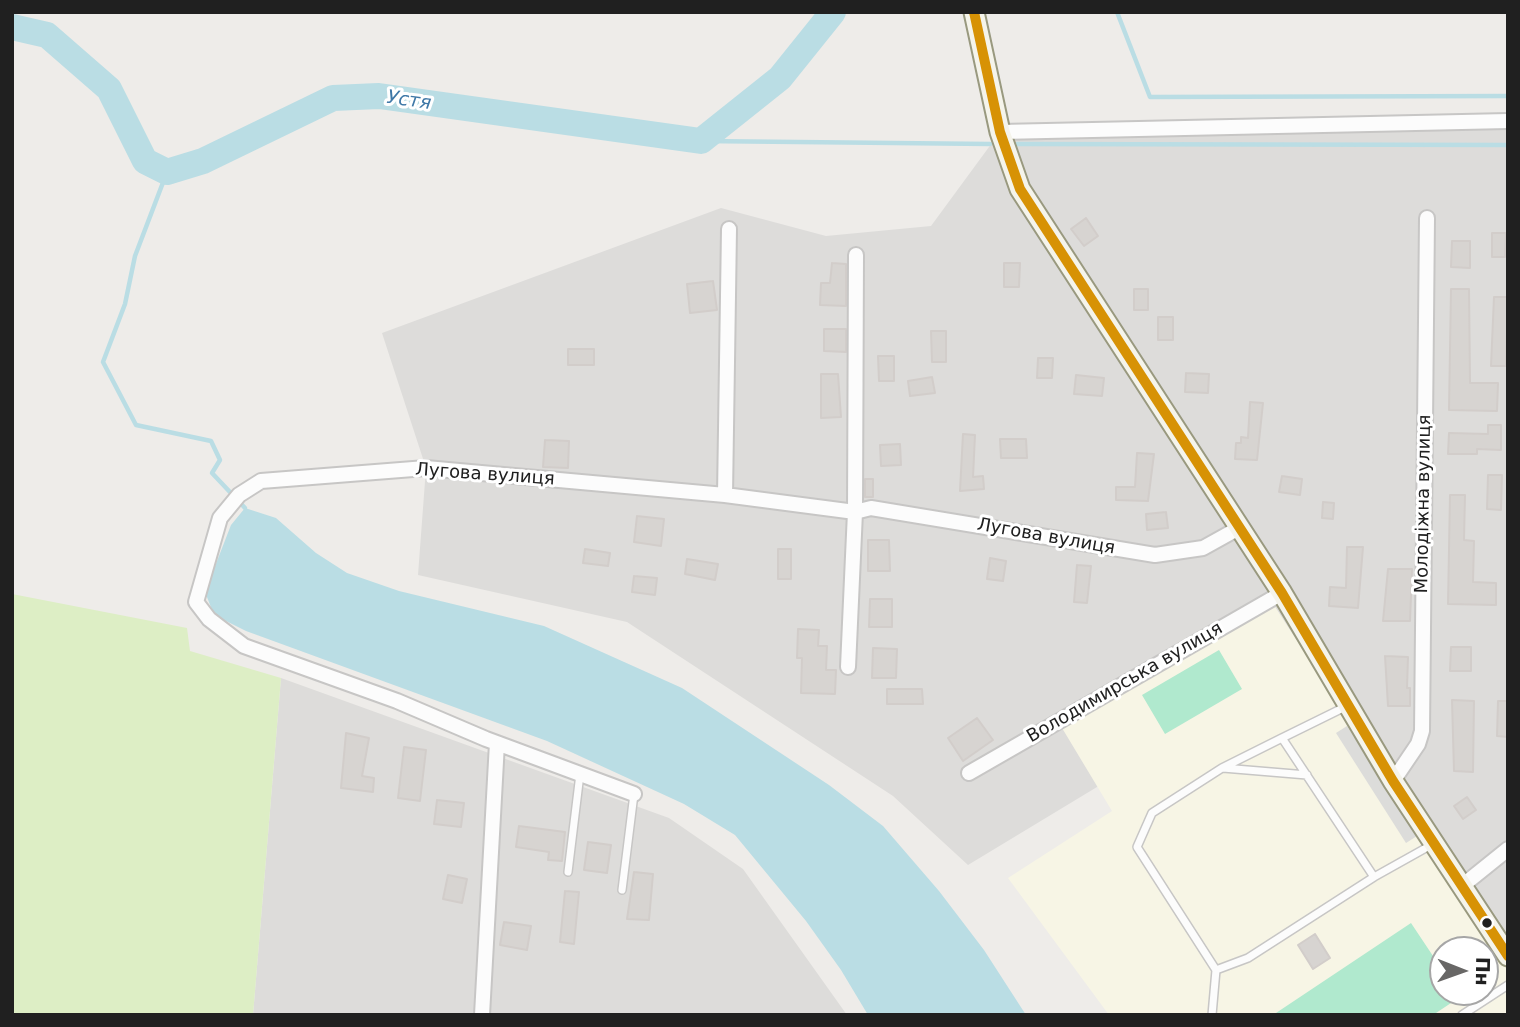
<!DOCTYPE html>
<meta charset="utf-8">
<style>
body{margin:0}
#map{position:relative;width:1520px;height:1027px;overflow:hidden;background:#eeece9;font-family:"DejaVu Sans",sans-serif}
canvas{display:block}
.frame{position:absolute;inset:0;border:14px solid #202020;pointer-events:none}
.north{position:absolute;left:1429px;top:936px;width:70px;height:70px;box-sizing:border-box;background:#fff;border:2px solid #a6a6a6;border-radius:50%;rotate:91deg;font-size:19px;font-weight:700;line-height:28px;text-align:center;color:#202020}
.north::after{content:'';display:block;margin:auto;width:24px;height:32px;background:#686766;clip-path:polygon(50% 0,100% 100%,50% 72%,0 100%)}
</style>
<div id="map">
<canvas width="1520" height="1027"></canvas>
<div class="frame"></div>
<div class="north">Пн</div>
</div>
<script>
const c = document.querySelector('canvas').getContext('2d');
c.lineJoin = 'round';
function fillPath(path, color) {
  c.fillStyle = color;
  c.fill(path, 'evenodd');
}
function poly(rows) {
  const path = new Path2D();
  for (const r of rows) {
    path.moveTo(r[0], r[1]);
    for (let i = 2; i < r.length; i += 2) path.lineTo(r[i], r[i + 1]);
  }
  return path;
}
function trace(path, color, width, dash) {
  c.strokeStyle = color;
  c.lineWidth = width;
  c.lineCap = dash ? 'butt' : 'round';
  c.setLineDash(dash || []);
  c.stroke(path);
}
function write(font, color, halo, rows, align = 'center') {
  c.font = font + ' "DejaVu Sans",sans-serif';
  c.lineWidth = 6;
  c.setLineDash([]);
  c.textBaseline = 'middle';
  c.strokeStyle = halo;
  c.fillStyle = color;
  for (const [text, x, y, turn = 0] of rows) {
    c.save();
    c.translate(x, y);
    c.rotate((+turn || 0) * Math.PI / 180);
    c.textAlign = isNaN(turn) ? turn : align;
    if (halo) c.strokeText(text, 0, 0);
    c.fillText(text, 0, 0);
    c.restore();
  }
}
const residential = poly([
 [1508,121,1508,956,1317,654,968,865,893,796,627,622,418,575,426,468,382,333,721,208,826,236,931,226,1000,132],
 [281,678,669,818,743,869,847,1015,253,1015]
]);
const education = poly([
 [1274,605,1508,969,1508,1015,1109,1015,1008,878,1112,811,1062,728],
 [1443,950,1485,950,1485,992,1443,992]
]);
const religious = poly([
 [1347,726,1417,836,1406,843,1336,733]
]);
const grass = poly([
 [12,594,187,628,190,651,281,678,253,1015,12,1015]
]);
const pitch = poly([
 [1219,650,1242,689,1165,734,1142,695],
 [1411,923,1443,971,1443,992,1457,992,1460,997,1433,1015,1273,1015]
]);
const water = poly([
 [245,508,276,518,316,553,347,573,399,591,544,626,682,688,829,785,883,826,939,891,984,950,1026,1015,868,1015,841,970,806,921,735,835,684,804,547,741,246,631,214,615,205,592,231,525]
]);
const stream = poly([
 [1117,12,1150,97,1508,96],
 [701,141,990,144],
 [1017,144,1508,145],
 [167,172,135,256,125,304,103,362,136,425,211,441,220,460,212,473,245,508]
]);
const river = poly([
 [12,27,47,35,109,89,145,161,167,172,203,161,333,98,379,96,701,141,780,78,833,12]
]);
const building = poly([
 [1086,218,1098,236,1084,246,1071,229,1086,218],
 [1492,233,1506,233,1505,257,1492,257,1492,233],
 [1452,241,1470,241,1470,268,1451,267,1452,241],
 [832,263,846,264,846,306,820,305,821,283,830,283,832,263],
 [1004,263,1020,263,1019,287,1004,287,1004,263],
 [713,281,717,310,690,313,687,284,713,281],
 [1134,289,1148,289,1148,310,1134,310,1134,289],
 [1451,289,1469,289,1470,383,1498,383,1497,411,1449,410,1451,289],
 [1494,297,1508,297,1506,366,1491,366,1494,297],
 [1158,317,1173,317,1173,340,1158,340,1158,317],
 [824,329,846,329,846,352,824,351,824,329],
 [931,331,946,331,946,362,932,362,931,331],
 [568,349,594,349,594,365,568,365,568,349],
 [878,356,894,356,894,381,879,381,878,356],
 [1038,358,1053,358,1052,378,1037,378,1038,358],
 [1186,373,1209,374,1208,393,1185,392,1186,373],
 [821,374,838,374,841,417,821,418,821,374],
 [1076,375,1104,378,1102,396,1074,394,1076,375],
 [932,377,935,393,910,396,908,381,932,377],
 [1250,402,1263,403,1257,460,1235,459,1236,443,1241,443,1241,437,1248,438,1250,402],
 [1488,425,1501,425,1501,450,1477,449,1477,454,1448,454,1449,433,1488,434,1488,425],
 [963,434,975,435,973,477,983,476,984,489,960,491,963,434],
 [1000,439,1026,439,1027,458,1001,458,1000,439],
 [545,440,569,441,568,468,543,467,545,440],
 [900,444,901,465,881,466,880,445,900,444],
 [1137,453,1154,454,1148,501,1116,500,1116,487,1135,487,1137,453],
 [1488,475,1502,475,1501,510,1487,509,1488,475],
 [1282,476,1302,479,1300,495,1279,492,1282,476],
 [865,479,873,479,873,497,865,497,865,479],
 [1450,495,1465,495,1464,540,1474,541,1473,582,1496,583,1496,605,1448,604,1450,495],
 [1323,502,1334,503,1333,519,1322,518,1323,502],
 [1166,512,1168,528,1147,530,1146,514,1166,512],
 [637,516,664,519,661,546,634,542,637,516],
 [868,540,889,540,890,571,868,571,868,540],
 [1347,547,1363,547,1358,608,1329,606,1330,587,1346,588,1347,547],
 [585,549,610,553,608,566,583,563,585,549],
 [778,549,791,549,791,579,778,579,778,549],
 [990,558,1006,561,1003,581,987,579,990,558],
 [687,559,718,564,715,580,685,574,687,559],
 [1077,565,1091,566,1087,603,1074,602,1077,565],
 [1388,569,1412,569,1410,621,1383,621,1388,569],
 [634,576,657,578,655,595,632,592,634,576],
 [870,599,892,599,892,627,869,627,870,599],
 [798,629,819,630,818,646,827,646,826,670,836,670,835,694,801,693,802,658,797,658,798,629],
 [1451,647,1471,647,1471,671,1450,671,1451,647],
 [873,648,897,649,896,678,872,678,873,648],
 [1385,656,1408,657,1407,688,1410,688,1410,706,1388,706,1385,656],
 [887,689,922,689,923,704,887,704,887,689],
 [1452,700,1474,701,1473,772,1454,771,1452,700],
 [1498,701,1508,701,1508,737,1497,736,1498,701],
 [977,718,993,740,963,761,948,738,977,718],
 [346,733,369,738,362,776,374,778,373,792,341,788,346,733],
 [404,747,426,750,420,801,398,798,404,747],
 [1467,797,1476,810,1463,819,1454,806,1467,797],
 [437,800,464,803,461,827,434,824,437,800],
 [519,826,565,832,562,861,548,860,549,852,516,847,519,826],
 [588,842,611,845,607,873,584,870,588,842],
 [634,872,653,874,649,920,627,919,634,872],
 [448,875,467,879,462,903,443,899,448,875],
 [565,891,579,892,574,944,560,942,565,891],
 [504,922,531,926,527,950,500,945,504,922],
 [1315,934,1330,958,1313,969,1298,945,1315,934]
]);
const lane = poly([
 [1347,706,1282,738,1374,877,1433,844],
 [1282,738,1222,768,1152,813,1137,847,1216,970,1248,958,1374,877],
 [1223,768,1307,775],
 [568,872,580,774],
 [622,890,634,794],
 [1212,1015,1216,970],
 [1462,1015,1508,985]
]);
const street = poly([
 [1000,132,1508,121],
 [725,495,729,229],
 [848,667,855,512,856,255],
 [969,773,1282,593],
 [1393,781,1418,744,1422,731,1427,218],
 [634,794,486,739,397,701,244,646,209,619,196,602,220,518,239,495,261,481,426,468,725,495,855,512,871,508,1155,555,1203,548,1239,528],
 [1462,886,1508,849],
 [482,1015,497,743]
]);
const secondary = poly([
 [974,12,1000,132,1020,189,1282,593,1393,781,1508,956]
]);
const bus1 = poly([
 [974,12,1000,132,1020,189,1282,593,1393,781,1508,956]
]);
const markers = [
 [1487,923,6,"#202020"]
];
const streetNames = [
 ["Лугова вулиця",485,475,4],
 ["Молодіжна вулиця",1424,504,-89],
 ["Лугова вулиця",1046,537,10],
 ["Володимирська вулиця",1125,683,-30]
];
const waterNames = [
 ["Устя",409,101,8]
];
fillPath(residential, '#dddcda');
fillPath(education, '#f7f5e5');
fillPath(religious, '#dcdcda');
fillPath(grass, '#ddeec5');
fillPath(pitch, '#b0e9ce');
fillPath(water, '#badde4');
trace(stream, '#badde4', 4.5);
trace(river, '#badde4', 26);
fillPath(building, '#d7d4d1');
trace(building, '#d2cdca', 2);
trace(lane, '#c7c6c5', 10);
trace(street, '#c7c6c5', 18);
trace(secondary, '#99997f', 23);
trace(lane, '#fcfcfc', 7);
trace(street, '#fcfcfc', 14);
trace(secondary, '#f5f4eb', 19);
trace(bus1, '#d79205', 10);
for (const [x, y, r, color] of markers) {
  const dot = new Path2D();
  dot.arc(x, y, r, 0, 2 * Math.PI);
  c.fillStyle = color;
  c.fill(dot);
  trace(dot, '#fff', 2.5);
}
write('18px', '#202020', '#fff', streetNames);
write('italic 19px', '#3f78a7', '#fff', waterNames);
</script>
